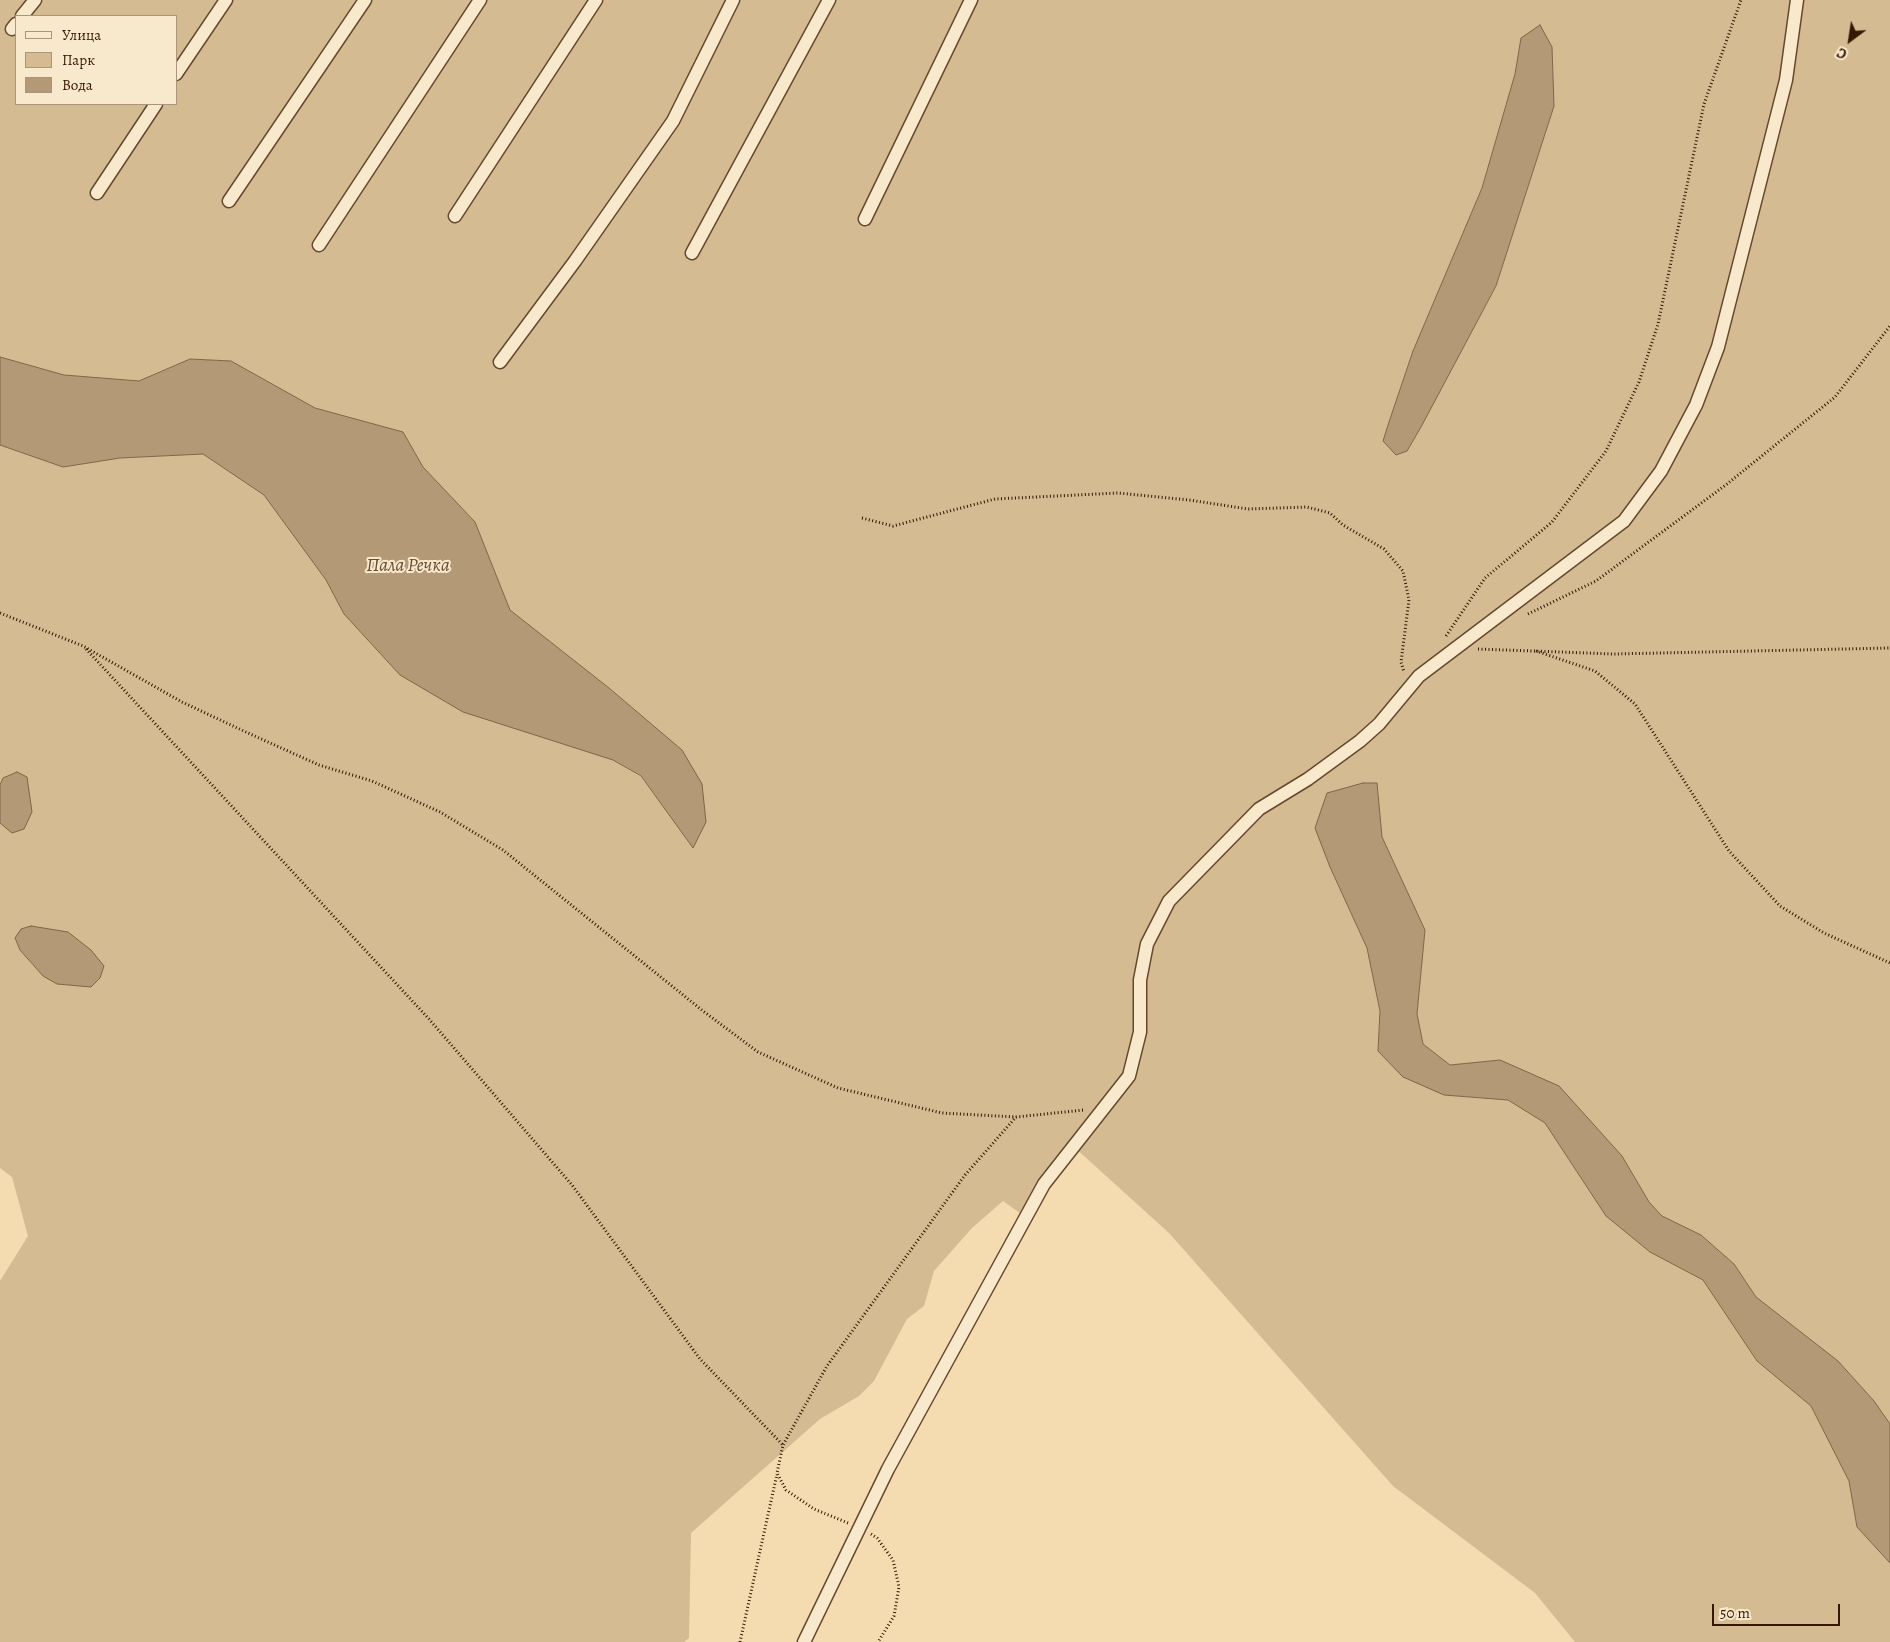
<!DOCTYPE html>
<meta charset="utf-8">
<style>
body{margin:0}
#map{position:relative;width:1890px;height:1642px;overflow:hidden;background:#f4dcb0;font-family:Alegreya,serif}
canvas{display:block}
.legend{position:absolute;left:15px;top:15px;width:162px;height:90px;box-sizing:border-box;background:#f8e8cc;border:1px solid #aa947b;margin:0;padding:6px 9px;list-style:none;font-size:15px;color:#351702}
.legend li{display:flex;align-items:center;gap:10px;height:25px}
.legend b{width:25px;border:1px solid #aa947b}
.north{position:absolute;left:1825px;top:15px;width:50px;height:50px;-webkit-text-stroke:4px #f8e8cc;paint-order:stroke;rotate:211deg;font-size:14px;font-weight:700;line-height:20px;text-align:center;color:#351702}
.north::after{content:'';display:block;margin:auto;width:18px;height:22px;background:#351702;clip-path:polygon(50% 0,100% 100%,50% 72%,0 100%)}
.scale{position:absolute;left:1712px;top:1604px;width:128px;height:22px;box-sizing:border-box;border:2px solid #351702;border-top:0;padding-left:6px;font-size:15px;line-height:18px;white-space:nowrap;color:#351702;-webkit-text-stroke:4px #f8e8cc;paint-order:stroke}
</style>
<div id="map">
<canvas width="1890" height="1642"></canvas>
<ul class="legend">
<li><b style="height:6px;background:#f8e8cc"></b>Улица</li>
<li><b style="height:14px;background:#d4bb92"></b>Парк</li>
<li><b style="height:14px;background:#b39975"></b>Вода</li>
</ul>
<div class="north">С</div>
<div class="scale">50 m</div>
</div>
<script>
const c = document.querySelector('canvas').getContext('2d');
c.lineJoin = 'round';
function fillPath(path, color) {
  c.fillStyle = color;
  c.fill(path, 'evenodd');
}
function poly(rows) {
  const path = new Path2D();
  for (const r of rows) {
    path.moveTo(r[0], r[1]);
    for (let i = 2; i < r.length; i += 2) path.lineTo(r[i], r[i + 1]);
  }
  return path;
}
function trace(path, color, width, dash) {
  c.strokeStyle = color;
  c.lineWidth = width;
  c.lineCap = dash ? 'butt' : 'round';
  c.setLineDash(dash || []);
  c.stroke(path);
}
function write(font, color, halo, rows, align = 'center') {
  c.font = font + ' Alegreya,serif';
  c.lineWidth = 4;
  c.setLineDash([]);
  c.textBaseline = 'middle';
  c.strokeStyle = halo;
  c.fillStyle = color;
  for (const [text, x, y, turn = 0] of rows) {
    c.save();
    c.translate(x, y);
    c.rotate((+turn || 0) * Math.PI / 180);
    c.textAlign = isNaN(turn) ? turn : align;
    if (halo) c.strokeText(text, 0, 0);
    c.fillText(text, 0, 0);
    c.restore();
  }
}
const green = poly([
 [0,0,1890,0,1890,1424,1874,1401,1838,1361,1756,1297,1734,1264,1701,1235,1662,1216,1649,1202,1622,1156,1500,1060,1450,1065,1423,1044,1417,1014,1425,930,1382,837,1377,783,1330,867,1367,948,1380,1011,1378,1051,1444,1095,1508,1100,1545,1123,1606,1216,1650,1252,1703,1280,1757,1361,1811,1406,1849,1481,1857,1527,1890,1563,1890,1642,1575,1642,1535,1593,1393,1486,1169,1233,1073,1146,1031,1221,1003,1201,972,1228,934,1271,924,1306,907,1319,874,1381,859,1396,820,1419,691,1533,689,1638,684,1642,0,1642,0,1281,28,1236,12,1177,0,1168,0,823,3,826,3,778,0,785,0,445,63,467,120,458,203,454,264,495,326,580,344,614,400,675,613,760,641,777,693,848,682,750,609,688,510,610,475,522,423,467,403,432,315,408,231,361,190,359,139,381,64,375,0,357],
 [16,16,176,16,176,104,16,104],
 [1521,38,1552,48,1554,106,1496,287,1407,451,1383,441,1413,351,1482,188,1515,74],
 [15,939,91,987,70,984,43,976,20,950]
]);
const water = poly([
 [1540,25,1552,47,1554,106,1496,286,1421,427,1407,451,1396,455,1383,441,1389,422,1413,351,1482,188,1515,74,1521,38,1540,25],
 [0,357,64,375,139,381,190,359,231,361,315,408,403,432,423,467,475,522,510,610,609,688,682,750,702,784,706,822,693,848,641,776,613,760,463,712,400,675,344,614,326,580,264,495,203,454,120,458,63,467,0,445,0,357],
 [17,772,27,777,32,812,24,829,12,833,0,823,0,785,3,778,17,772],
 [1363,783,1377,783,1382,837,1425,930,1417,1014,1423,1044,1450,1065,1500,1060,1559,1086,1622,1156,1649,1202,1662,1216,1701,1235,1734,1264,1756,1297,1838,1361,1874,1401,1890,1424,1890,1563,1857,1527,1849,1481,1811,1406,1757,1361,1703,1280,1650,1252,1606,1216,1545,1123,1508,1100,1444,1095,1403,1077,1378,1051,1380,1011,1367,948,1330,867,1315,828,1327,793,1363,783],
 [31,926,68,932,91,950,104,966,100,978,91,987,57,984,43,976,20,950,15,938,21,929,31,926]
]);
const path = poly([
 [862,518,893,526,995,499,1118,493,1189,500,1248,509,1307,507,1330,513,1343,525,1384,549,1403,571,1409,600,1401,662,1404,672],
 [0,613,83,646,182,702,248,733,319,765,372,781,440,812,503,850,703,1011,758,1052,838,1088,942,1113,1016,1117,1084,1110],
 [1528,614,1596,581,1727,484,1835,397,1890,326],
 [1446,636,1485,578,1552,522,1606,451,1639,382,1658,324,1704,104,1741,0],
 [86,649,429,1019,572,1185,700,1359,783,1445],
 [1478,649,1614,654,1890,648],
 [1536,651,1595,671,1635,704,1729,851,1780,906,1824,933,1890,963],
 [848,1523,814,1509,786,1490,777,1473,783,1445,827,1366,965,1175,1016,1117],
 [871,1534,877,1538,893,1560,899,1587,894,1616,878,1642],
 [740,1642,777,1474]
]);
const minor = poly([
 [22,16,35,0],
 [12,29,16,24],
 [176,74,226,0],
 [97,193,156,104],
 [229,201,365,0],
 [455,216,596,0],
 [865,219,971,0],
 [319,245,480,0],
 [692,253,829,0],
 [500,362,575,261,673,121,733,0],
 [804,1642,888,1469,1044,1184,1129,1076,1140,1032,1140,980,1147,944,1169,901,1259,809,1308,779,1360,741,1379,724,1419,676,1624,521,1661,471,1696,405,1718,347,1786,80,1797,0]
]);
const waterNames = [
 ["Пала Речка",408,566]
];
fillPath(green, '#d4bb92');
fillPath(water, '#b39975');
trace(water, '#816547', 1);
trace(minor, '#65482e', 15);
trace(path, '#351702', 3, [1, 2.5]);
trace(minor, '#f8e8cc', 12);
write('italic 19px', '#674b30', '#f8e8cc', waterNames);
</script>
